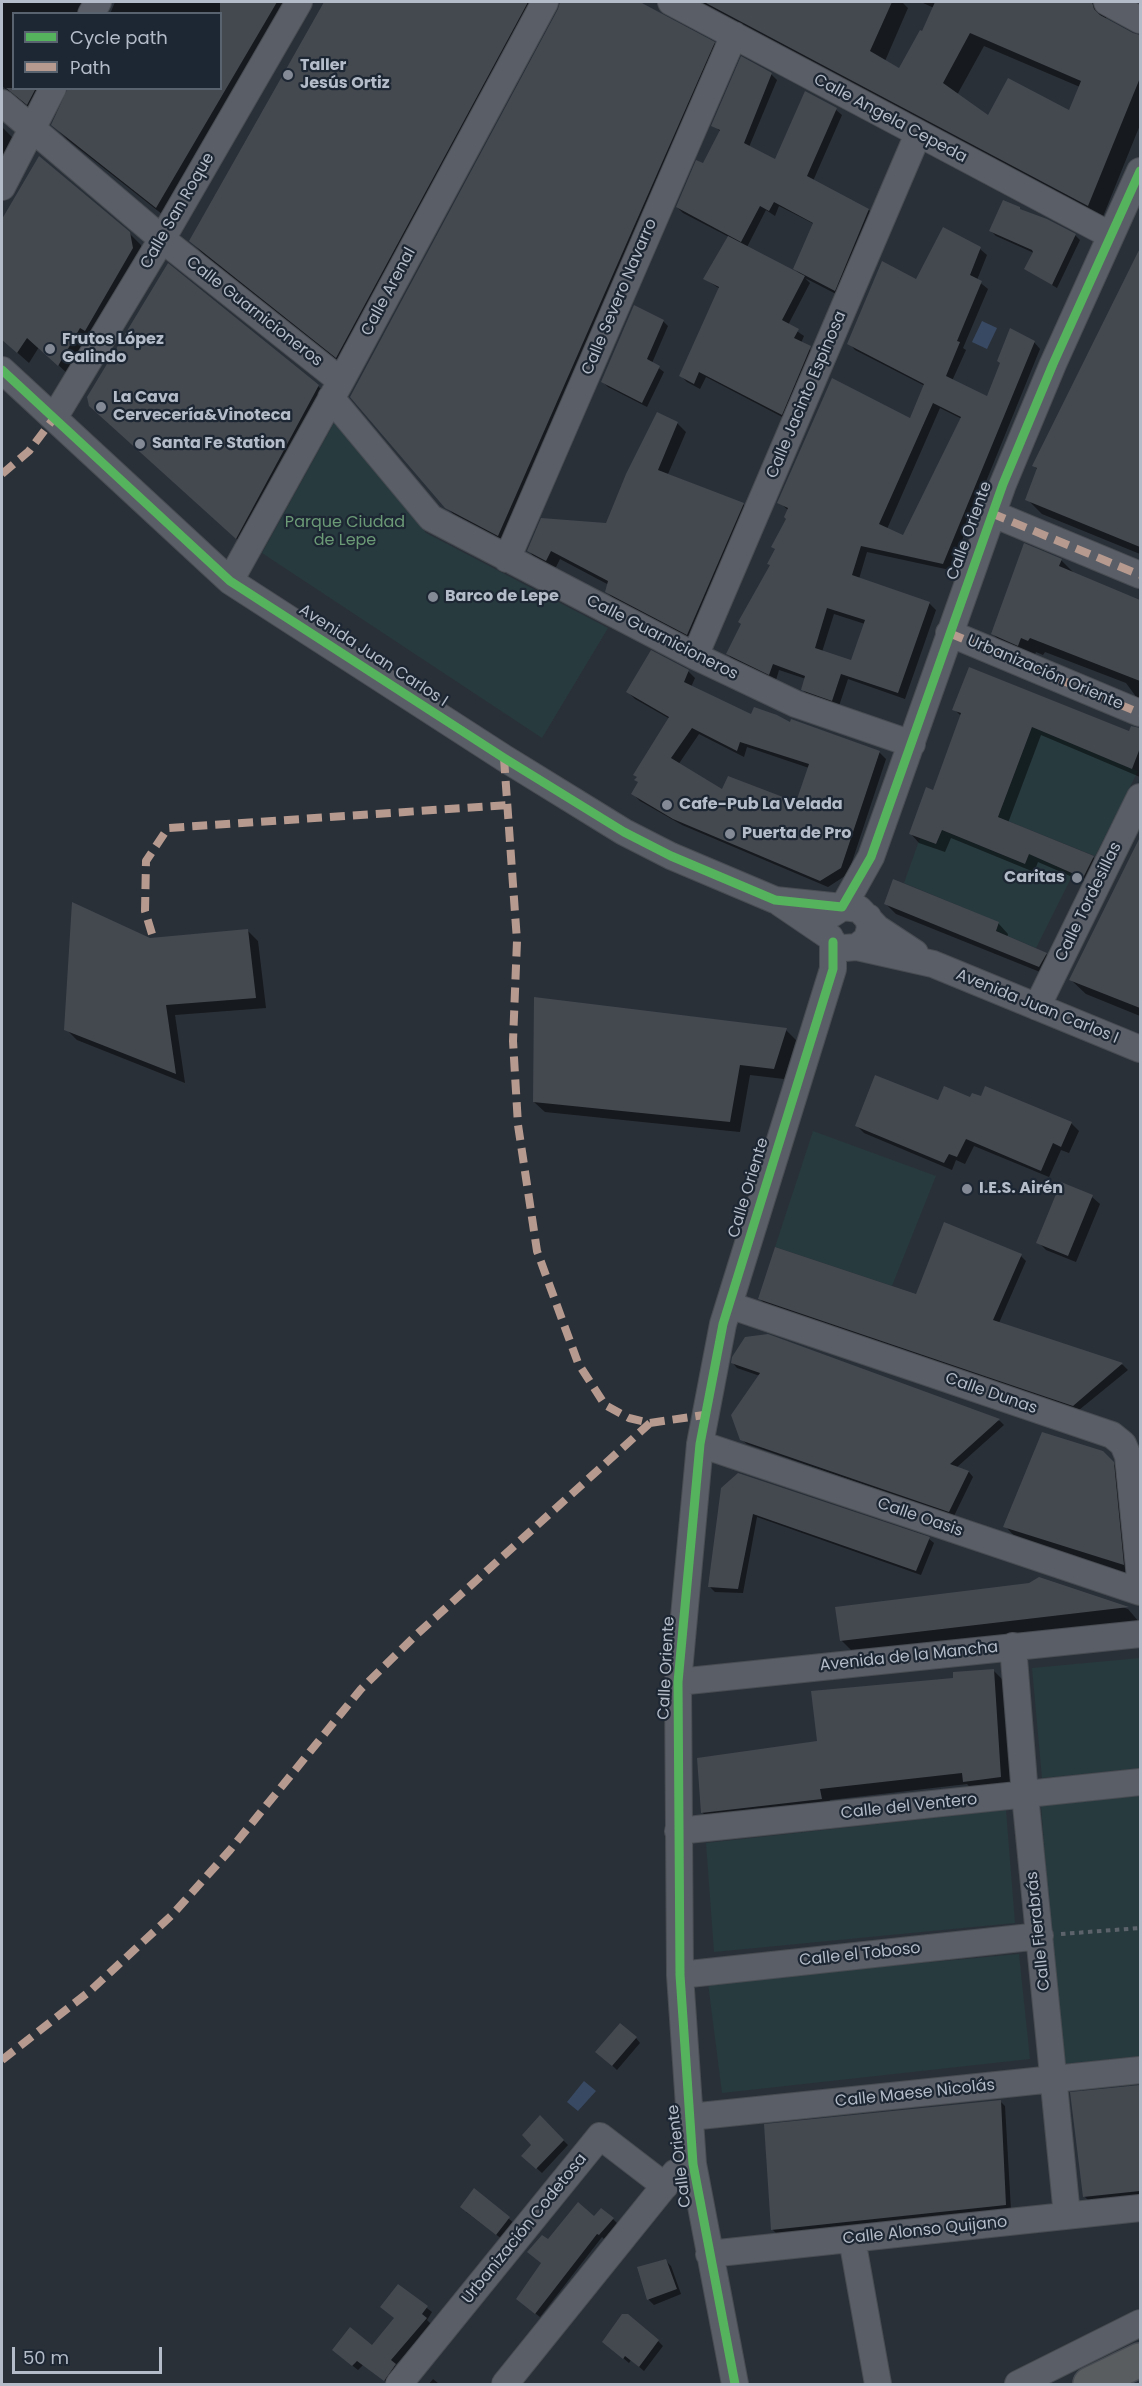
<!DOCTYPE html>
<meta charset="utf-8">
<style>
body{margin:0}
#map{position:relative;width:1142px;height:2386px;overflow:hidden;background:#2a3038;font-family:Poppins,sans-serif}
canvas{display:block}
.frame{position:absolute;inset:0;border:3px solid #b4bcc9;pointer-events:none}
.legend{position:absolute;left:12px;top:12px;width:210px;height:78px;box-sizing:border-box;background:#1d2633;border:2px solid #59626f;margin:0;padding:8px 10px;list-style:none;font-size:18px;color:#b4bcc9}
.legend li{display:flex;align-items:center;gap:12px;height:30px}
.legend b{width:30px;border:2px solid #59626f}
.scale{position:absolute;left:12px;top:2347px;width:150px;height:27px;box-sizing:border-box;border:3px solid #b4bcc9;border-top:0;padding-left:8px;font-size:18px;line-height:21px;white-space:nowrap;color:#b4bcc9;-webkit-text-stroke:4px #1d2633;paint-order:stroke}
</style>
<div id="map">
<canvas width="1142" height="2386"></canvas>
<div class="frame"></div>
<ul class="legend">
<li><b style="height:8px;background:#56b35d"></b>Cycle path</li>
<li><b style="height:8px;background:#b69a8f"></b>Path</li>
</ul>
<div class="scale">50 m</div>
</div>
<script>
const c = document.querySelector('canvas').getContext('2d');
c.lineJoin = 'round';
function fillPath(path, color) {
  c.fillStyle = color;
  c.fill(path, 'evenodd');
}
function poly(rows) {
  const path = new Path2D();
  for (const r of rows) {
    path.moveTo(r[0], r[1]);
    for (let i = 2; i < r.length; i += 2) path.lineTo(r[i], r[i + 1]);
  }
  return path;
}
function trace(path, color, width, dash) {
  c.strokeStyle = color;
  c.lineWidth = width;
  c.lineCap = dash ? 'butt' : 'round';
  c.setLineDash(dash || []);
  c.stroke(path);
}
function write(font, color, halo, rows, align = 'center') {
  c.font = font + ' Poppins,sans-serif';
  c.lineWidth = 4.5;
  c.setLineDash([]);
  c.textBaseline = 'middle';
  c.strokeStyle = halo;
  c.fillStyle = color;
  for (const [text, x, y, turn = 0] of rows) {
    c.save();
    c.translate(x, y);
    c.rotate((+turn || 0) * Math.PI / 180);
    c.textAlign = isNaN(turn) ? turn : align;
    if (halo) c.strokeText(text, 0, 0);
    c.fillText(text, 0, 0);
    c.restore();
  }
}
const green = poly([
 [334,423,426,533,608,628,542,738,262,553],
 [1032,727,1138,771,1095,856,998,817],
 [942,830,1025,864,1033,844,1056,866,1073,874,1036,948,996,931,998,922,904,883,920,838,936,844],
 [813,1131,936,1176,892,1286,775,1247],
 [1140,1658,1140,1768,1042,1778,1032,1668],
 [1140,1796,1140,2056,1062,2064,1041,1806],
 [1006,1810,1015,1923,714,1952,706,1843],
 [1019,1954,1030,2059,722,2093,708,1983]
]);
const water = poly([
 [982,321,997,328,987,349,972,342],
 [584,2081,596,2091,578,2111,567,2102]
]);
const shadow = poly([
 [2,2,301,2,172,222,68,140,53,125,220,88,220,14,110,14,115,2,107,4,99,14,14,14,14,88,67,88,60,91,43,119,2,86],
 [326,2,555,2,350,370,204,255,191,241],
 [561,2,635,2,714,43,727,57,512,548,461,521,446,507],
 [697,2,902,2,908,8,885,61,900,70,923,33,934,8,921,2,1117,2,1107,9,1106,20,1140,37,1140,125,1102,219],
 [984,46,1080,87,1069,112,989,117,957,95],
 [771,74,777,80,749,147,776,161,806,93,836,110,842,115,813,181,869,210,874,216,840,296,805,278,810,283,788,325,804,336,801,343,816,354,788,420,706,377,700,389,687,382,681,376,720,289,705,279,729,237,683,213,677,207,704,165,721,132,713,125],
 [779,206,814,224,795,269,800,274,747,247,766,210,775,216],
 [2,127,15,140,2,164],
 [39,158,129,233,141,245,144,260,70,376,39,347,29,363,2,339,2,222],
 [991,231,1075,235,1080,240,1057,288,1026,269,1034,253,996,236],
 [980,249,987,255,977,280,988,289,963,348,966,350,952,381,987,398,1034,342,1040,349,950,570,867,552,859,579,929,603,936,610,905,699,848,679,839,706,809,696,802,689,806,679,779,670,776,680,734,660,727,654,771,566,788,519,789,511,779,502,911,420,925,386,855,350,849,343,917,282],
 [940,408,962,419,904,537,887,529],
 [834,614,865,624,852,662,822,652],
 [1140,251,1140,554,1042,514,1027,499,1038,470,1034,466],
 [663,321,668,326,652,363,664,372,647,407,608,387,603,382],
 [318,386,333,402,252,553,106,421],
 [677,423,686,432,668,474,743,504,752,513,696,643,615,600,606,591,609,585,560,559,555,569,537,560,529,551,606,525],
 [1061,560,1075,574,1140,601,1140,702,1126,683,1045,652,1043,655,1036,652,1033,659,1008,649,993,634],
 [688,671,695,678,691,687,752,716,879,752,886,759,848,874,828,887,682,825,640,801,633,794,670,719,635,699,628,692],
 [699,734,744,757,747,747,809,768,796,804,723,792,678,765],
 [954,709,1130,733,1132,727,1140,729,1140,777,1041,735,1008,823,1093,857,1102,866,1093,886,1038,862,1034,872,951,838,945,852,919,843,911,834,933,792,962,717],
 [1140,840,1140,1016,1086,994,1071,980],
 [886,904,998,923,1008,934,1007,938,1046,954,1056,964,1050,976,896,914],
 [247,930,258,941,266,1008,175,1015,185,1083,77,1040,66,1029,149,940],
 [786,1030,796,1040,784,1079,750,1075,740,1132,545,1112,534,1102],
 [982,1098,1071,1123,1079,1131,1069,1153,1061,1150,1049,1177,974,1146,965,1164,956,1160,952,1170,864,1133,856,1125,939,1102],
 [1092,1197,1100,1204,1076,1262,1046,1250,1038,1242],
 [1021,1256,1026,1261,999,1323,1123,1365,1128,1370,1079,1410,765,1304,760,1299,917,1296],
 [767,1335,1000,1421,1004,1425,956,1468,969,1472,973,1477,954,1516,747,1444,741,1439,760,1376,737,1368,732,1362],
 [1102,1453,1119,1469,1138,1580,1020,1542,1005,1526],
 [722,1488,929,1539,934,1543,921,1575,757,1517,743,1593,715,1592,710,1587],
 [1039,1579,1128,1609,1140,1623,857,1656,841,1640,1030,1584],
 [994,1671,1005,1682,1012,1789,976,1793,967,1784,830,1800,832,1810,714,1824,702,1812,818,1742,955,1679],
 [636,2038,640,2043,617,2070,602,2056],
 [1140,2087,1140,2196,1089,2201,1084,2196,1072,2094],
 [1000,2101,1005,2106,1011,2210,777,2234,772,2229],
 [540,2117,568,2145,542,2173,523,2156,533,2145],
 [474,2191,514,2223,502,2239,466,2212],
 [595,2218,613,2219,618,2224,604,2239,602,2237,540,2317,523,2304,543,2264,548,2242],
 [666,2261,671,2266,681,2294,654,2305,649,2300,639,2268],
 [398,2286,432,2312,427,2320,431,2324,395,2366,400,2370,390,2384,363,2365,358,2370,339,2355,372,2347,395,2318],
 [658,2341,663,2346,644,2371,631,2360,629,2363,609,2346],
 [433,2379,439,2384,429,2384]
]);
const building = poly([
 [220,2,277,2,156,208,51,125,68,88,220,88],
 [324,2,528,2,336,358,189,241],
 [560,2,640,2,715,42,498,536,445,508,350,397,558,9],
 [704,2,892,2,870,51,899,68,920,30,922,31,935,2,1092,2,1094,9,1100,15,1133,33,1140,35,1140,78,1088,206],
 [970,33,1081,81,1069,110,1008,78,988,115,943,83],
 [741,56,772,73,744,143,775,159,805,91,837,108,807,176,869,209,835,291,793,269,813,223,774,202,769,211,760,206,741,242,676,207,696,160,703,163,720,130,711,126],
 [6,88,36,88,27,105],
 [39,156,130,232,133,248,85,331,80,328,58,366,27,338,17,353,2,340,2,219],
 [1003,200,1020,207,1020,209,1047,219,1076,234,1052,285,1024,269,1033,252,1032,250,989,231],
 [943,227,981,247,970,275,982,281,957,341,960,342,946,376,987,396,1000,363,997,361,1010,328,1035,341,943,564,861,546,852,575,930,602,898,693,841,674,832,701,801,690,805,676,773,664,769,675,726,654,741,624,738,622,770,565,767,564,775,549,771,547,786,519,784,517,788,508,777,503,832,378,910,418,924,384,847,344,882,261,916,279],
 [933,403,961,417,903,535,879,524],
 [827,608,865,620,851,660,815,648],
 [728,236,805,276,782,320,799,329,794,338,811,346,782,415,699,372,694,384,679,376,719,287,703,279],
 [1140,248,1140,547,1025,500,1037,468,1032,466],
 [168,263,319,385,236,539,89,406,87,397],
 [634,305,664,320,647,359,660,366,642,403,601,382],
 [657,412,678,422,658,470,744,503,687,635,605,592,608,581,551,551,546,561,527,551,541,518,606,523,626,474],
 [1024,543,1062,559,1059,566,1140,600,1140,681,1030,638,1028,641,1021,638,1018,646,991,634],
 [651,650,689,670,684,682,751,714,754,707,777,715,790,722,791,719,880,751,841,868,820,881,673,819,631,794,638,782,634,780,637,777,633,775,669,717,626,692],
 [692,728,737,751,740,742,809,764,796,802,728,776,722,789,671,758],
 [969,667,1129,731,1131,726,1140,728,1140,748,1132,769,1032,727,998,817,1094,856,1083,878,1029,854,1025,864,942,830,936,844,909,834,926,787,933,790,961,713,952,710],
 [1140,837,1140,1008,1069,980],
 [893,879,999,922,996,931,1047,953,1039,967,884,904],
 [72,902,150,938,248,929,256,998,166,1005,176,1074,64,1030],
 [534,997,787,1028,774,1069,740,1065,730,1122,533,1102],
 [875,1075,938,1100,944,1086,970,1097,972,1093,981,1096,985,1086,1072,1122,1061,1147,1053,1143,1041,1171,966,1139,957,1157,949,1154,944,1163,855,1126],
 [1061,1182,1093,1195,1068,1256,1036,1243],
 [944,1222,1022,1254,993,1320,1123,1363,1073,1406,758,1299,775,1247,916,1294],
 [768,1334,1000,1419,950,1464,969,1471,949,1512,740,1440,731,1415,760,1373,731,1363,732,1357,745,1337],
 [1042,1432,1103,1451,1114,1462,1124,1565,1003,1527],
 [738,1473,930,1537,916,1571,753,1514,738,1589,708,1587,721,1488],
 [1039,1577,1129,1607,840,1641,835,1607,1029,1583],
 [994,1669,1001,1777,963,1782,962,1773,820,1789,822,1799,701,1813,697,1758,817,1741,811,1691,953,1678,953,1672],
 [620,2023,637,2037,612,2066,595,2052],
 [1140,2085,1140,2191,1083,2197,1070,2092],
 [1001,2100,1006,2205,771,2230,764,2124],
 [540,2115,564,2140,536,2169,521,2156,531,2145,522,2135],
 [474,2188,510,2217,496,2235,460,2207],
 [578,2202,594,2216,601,2208,614,2218,599,2235,597,2234,535,2314,516,2299,541,2263,527,2252,542,2235,548,2239],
 [666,2259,677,2289,647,2300,637,2267],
 [398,2284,428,2306,422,2314,427,2318,391,2360,396,2364,384,2381,357,2361,352,2366,332,2350,350,2327,372,2345,394,2318,380,2307],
 [622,2314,628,2314,659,2340,639,2367,625,2356,623,2359,602,2342]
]);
const path = poly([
 [1061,1934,1140,1928]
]);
const minor = poly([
 [671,2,1110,235],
 [1107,2,1140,20],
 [91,14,98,2],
 [2,103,162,239,341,381],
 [2,187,53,88],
 [2,370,230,581,504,758,624,832,671,856,775,900,842,907],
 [331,398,431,518,695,656,796,704,912,744],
 [54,418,162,239,299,2],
 [991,513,1140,575],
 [507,559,734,35],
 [230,581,341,381,545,2],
 [949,633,1140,713],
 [695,656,918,134],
 [780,903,830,937],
 [843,907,871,857,1003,484,1053,364,1140,171],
 [832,914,843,907,859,909,877,928,915,953],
 [857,947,933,964,1140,1049],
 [844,948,857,947,867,939,870,928,868,917],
 [1037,1007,1140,797],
 [729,1305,1112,1435,1123,1444,1128,1456,1140,1578],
 [700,1444,1140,1592],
 [1013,1646,1025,1795,1067,2215],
 [678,1682,1140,1634],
 [678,1831,1140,1782],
 [680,1975,1040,1936],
 [690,2117,1140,2070],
 [852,2239,878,2384],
 [709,2254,1140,2208],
 [399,2384,600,2136,665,2186],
 [505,2384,675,2173],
 [735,2384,693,2164,680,1975,678,1682,700,1444,723,1324,833,969,833,942],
 [1018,2384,1140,2323]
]);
const highway = poly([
 [1090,2384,1140,2360]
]);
const quiet = poly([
 [2,474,29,451,54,418],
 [991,513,1140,575],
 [949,633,1140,713],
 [504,758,517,941,513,1041,518,1125,537,1251,578,1363,605,1405,629,1418,650,1423,704,1415],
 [152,934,145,911,146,861,168,828,508,805],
 [2,2060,90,1991,172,1915,230,1850,361,1689,416,1635,650,1423]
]);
const cycleway = poly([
 [2,370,230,581,504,758,624,832,671,856,775,900,842,907,871,857,1003,484,1053,364,1140,171],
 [735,2384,693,2164,680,1975,678,1682,700,1444,723,1324,833,969,833,942]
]);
const markers = [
 [288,75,6,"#848b96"],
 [50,349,6,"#848b96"],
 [101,407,6,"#848b96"],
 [140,444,6,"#848b96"],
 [433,597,6,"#848b96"],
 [667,805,6,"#848b96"],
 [730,834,6,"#848b96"],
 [1077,878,6,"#848b96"],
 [967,1189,6,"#848b96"]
];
const poiNames = [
 ["Taller",300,66],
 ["Jesús Ortiz",300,84],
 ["Frutos López",62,340],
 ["Galindo",62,358],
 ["La Cava",113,398],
 ["Cervecería&Vinoteca",113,416],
 ["Santa Fe Station",152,444],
 ["Barco de Lepe",445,597],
 ["Cafe-Pub La Velada",679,805],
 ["Puerta de Pro",742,834],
 ["Caritas",1065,878,"right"],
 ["I.E.S. Airén",979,1189]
];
const streetNames = [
 ["Calle Angela Cepeda",890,119,28],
 ["Calle San Roque",178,211,-60],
 ["Calle Arenal",389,292,-62],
 ["Calle Severo Navarro",620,297,-67],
 ["Calle Guarnicioneros",254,312,38],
 ["Calle Jacinto Espinosa",807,395,-67],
 ["Calle Oriente",970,531,-70],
 ["Calle Guarnicioneros",662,638,27],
 ["Avenida Juan Carlos I",373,656,33],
 ["Urbanización Oriente",1045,673,23],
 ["Calle Tordesillas",1089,902,-64],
 ["Avenida Juan Carlos I",1037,1007,22],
 ["Calle Oriente",749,1188,-73],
 ["Calle Dunas",991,1394,19],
 ["Calle Oasis",920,1518,19],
 ["Avenida de la Mancha",909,1657,-6],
 ["Calle Oriente",667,1668,-87],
 ["Calle del Ventero",909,1807,-6],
 ["Calle Fierabrás",1039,1931,-96],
 ["Calle el Toboso",860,1955,-6],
 ["Calle Maese Nicolás",915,2094,-6],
 ["Calle Oriente",680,2156,-97],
 ["Urbanización Codetosa",525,2229,-51],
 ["Calle Alonso Quijano",925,2231,-6]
];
const parkNames = [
 ["Parque Ciudad",345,523],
 ["de Lepe",345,541]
];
fillPath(green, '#273a3e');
fillPath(water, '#384963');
fillPath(shadow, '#0007');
fillPath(building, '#444950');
trace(minor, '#484c53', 28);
trace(highway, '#474c53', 36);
trace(path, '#5d636a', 4, [4.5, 4.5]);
trace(minor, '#5a5e66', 26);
trace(highway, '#5a5d60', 33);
trace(quiet, '#b69a8f', 8, [15, 8]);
trace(cycleway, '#56b35d', 9);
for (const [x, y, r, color] of markers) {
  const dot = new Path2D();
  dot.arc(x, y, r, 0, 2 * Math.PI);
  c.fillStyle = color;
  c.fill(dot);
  trace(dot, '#1d2633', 2);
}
write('bold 16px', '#b4bcc9', '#1d2633', poiNames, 'left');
write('16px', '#b4bcc9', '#1d2633', streetNames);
write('16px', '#6b9a76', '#1d2633', parkNames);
</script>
